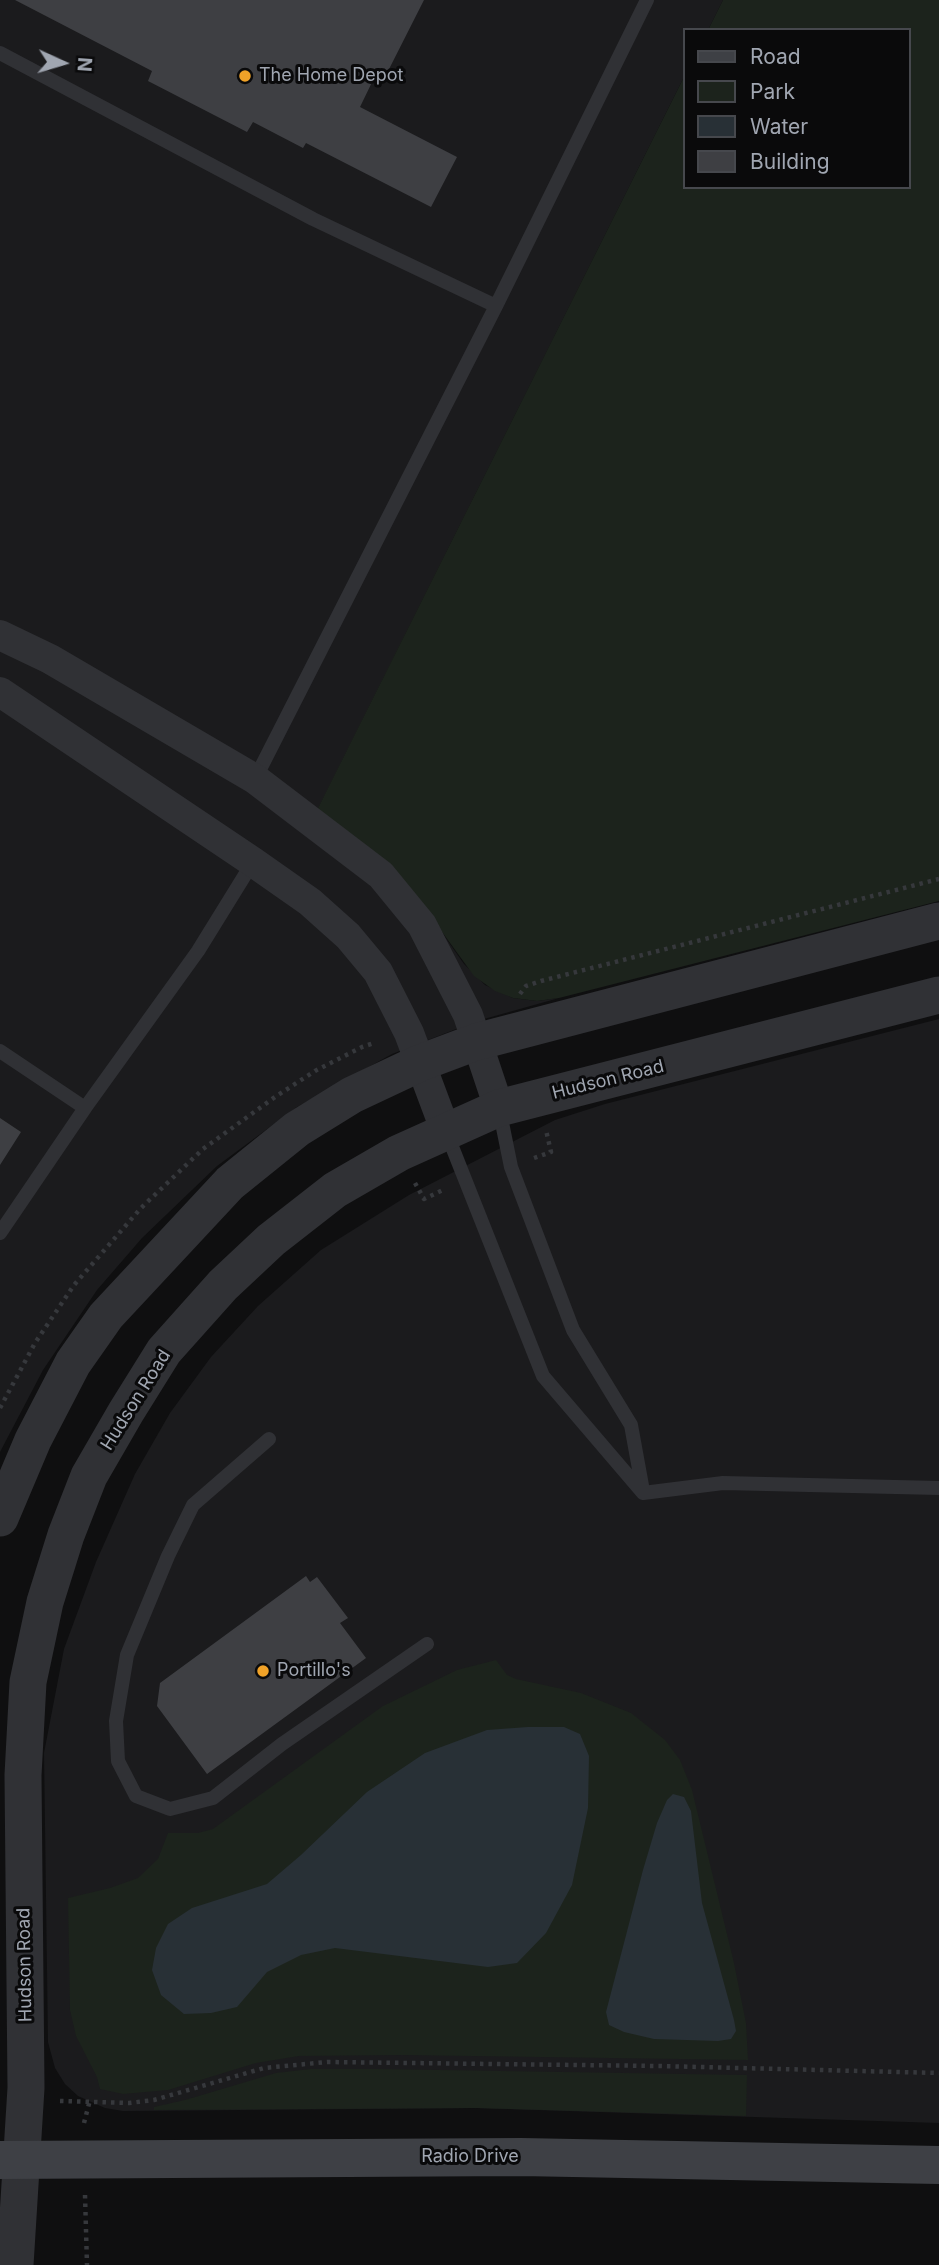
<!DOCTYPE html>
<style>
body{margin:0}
#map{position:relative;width:939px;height:2265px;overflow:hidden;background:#0f0f10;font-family:Inter,sans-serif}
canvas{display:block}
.legend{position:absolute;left:683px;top:28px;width:228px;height:161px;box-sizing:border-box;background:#0a0a0b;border:2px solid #46484d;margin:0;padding:9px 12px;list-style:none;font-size:21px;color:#a0a6b1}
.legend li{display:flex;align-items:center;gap:14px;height:35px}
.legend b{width:35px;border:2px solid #46484d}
.north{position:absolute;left:28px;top:28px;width:70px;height:70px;-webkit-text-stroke:5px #0a0a0b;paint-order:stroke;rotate:94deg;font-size:19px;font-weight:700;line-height:28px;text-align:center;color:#a0a6b1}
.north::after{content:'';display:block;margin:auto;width:24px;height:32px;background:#a0a6b1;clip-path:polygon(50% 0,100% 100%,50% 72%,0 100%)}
</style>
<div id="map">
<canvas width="939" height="2265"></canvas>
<ul class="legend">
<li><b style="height:9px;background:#3e4045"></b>Road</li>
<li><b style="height:19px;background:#1c231c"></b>Park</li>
<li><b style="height:19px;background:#283036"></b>Water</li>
<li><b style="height:19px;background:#3e3f43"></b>Building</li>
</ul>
<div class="north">N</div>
</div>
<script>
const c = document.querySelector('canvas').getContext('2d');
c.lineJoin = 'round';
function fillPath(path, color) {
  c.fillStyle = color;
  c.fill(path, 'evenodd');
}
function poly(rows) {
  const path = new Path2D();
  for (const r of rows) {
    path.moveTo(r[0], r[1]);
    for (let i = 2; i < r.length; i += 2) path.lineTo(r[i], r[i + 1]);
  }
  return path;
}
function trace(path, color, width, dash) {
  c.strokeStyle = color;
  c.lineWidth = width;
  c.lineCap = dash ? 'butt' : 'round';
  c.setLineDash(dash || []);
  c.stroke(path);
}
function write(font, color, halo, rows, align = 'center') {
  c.font = font + ' Inter,sans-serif';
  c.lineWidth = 6;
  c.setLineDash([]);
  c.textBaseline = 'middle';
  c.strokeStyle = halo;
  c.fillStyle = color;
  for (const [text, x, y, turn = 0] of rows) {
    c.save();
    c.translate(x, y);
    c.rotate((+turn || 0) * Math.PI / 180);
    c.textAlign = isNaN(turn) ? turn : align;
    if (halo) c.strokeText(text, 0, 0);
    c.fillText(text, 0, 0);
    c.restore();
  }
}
const built = poly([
 [0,0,723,0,708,30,685,30,685,75,315,815,429,914,464,964,485,985,513,998,537,1001,559,998,477,1021,392,1054,297,1107,217,1166,142,1238,97,1290,43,1370,0,1452],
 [939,1019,939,2123,476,2108,123,2111,105,2108,78,2096,65,2084,55,2068,48,2042,44,1753,64,1649,96,1562,135,1474,170,1413,211,1357,258,1306,321,1250,409,1195,555,1120,605,1104]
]);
const green = poly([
 [723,0,939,0,939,901,559,998,537,1001,513,998,495,991,474,976,429,914,314,816,685,75,685,187,909,187,909,30,708,30],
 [496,1660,507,1675,516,1679,581,1693,631,1713,665,1740,680,1760,692,1790,734,1963,746,2023,748,2060,402,2055,299,2056,256,2063,168,2090,123,2094,100,2089,97,2077,76,2036,70,2010,68,1898,110,1888,138,1878,158,1859,168,1833,198,1833,213,1829,383,1706,457,1670],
 [378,2069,747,2075,746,2116,476,2108,154,2110,154,2107,185,2100,276,2073,311,2069]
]);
const water = poly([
 [528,1727,564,1727,580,1734,589,1756,588,1808,572,1885,546,1933,517,1963,488,1967,335,1948,301,1955,267,1972,237,2007,211,2013,184,2014,161,1995,152,1970,156,1948,168,1924,192,1908,267,1884,301,1855,367,1792,425,1753,487,1730],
 [673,1794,684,1797,691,1811,702,1903,734,2020,736,2031,731,2039,718,2041,654,2039,624,2032,609,2025,606,2012,643,1870,657,1823,667,1800]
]);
const building = poly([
 [15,0,424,0,384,79,376,74,360,107,457,157,431,207,306,143,303,148,253,122,247,132,148,81,152,71],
 [0,1118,21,1132,0,1165],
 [306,1576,310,1582,317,1577,348,1618,340,1623,366,1658,207,1774,157,1706,160,1683]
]);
const path = poly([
 [520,994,526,986,541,981,939,879],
 [534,1158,551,1152,546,1130],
 [415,1183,424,1199,443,1190],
 [0,1408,35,1343,74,1285,141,1208,203,1149,275,1097,315,1071,362,1047,374,1043],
 [60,2101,129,2103,154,2100,264,2068,327,2062,660,2066,939,2073],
 [84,2123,90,2100],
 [85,2195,87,2265]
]);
const service = poly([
 [0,53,313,219,496,306],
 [255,779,496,306,647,0],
 [0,1051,85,1108],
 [499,1108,511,1167,573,1330,631,1425,643,1491],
 [447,1134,543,1376,643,1493],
 [0,1233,85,1108,198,951,253,862],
 [269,1439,193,1505,168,1556,127,1655,116,1721,118,1761,136,1796,170,1809,213,1798,282,1744,427,1644],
 [643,1493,723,1483,939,1488]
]);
const minor = poly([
 [0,635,50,659,255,779,381,875,422,925,468,1015,499,1108],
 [0,692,253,862,310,902,348,936,378,972,409,1033,446,1132]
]);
const tertiary = poly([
 [0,1518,33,1440,73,1363,106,1316,230,1183,297,1129,352,1095,420,1063,476,1042,939,921],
 [15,2265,26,2088,23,1775,28,1682,45,1602,66,1535,89,1476,126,1412,164,1351,223,1285,271,1240,335,1190,399,1153,499,1108,939,995]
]);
const secondary = poly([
 [0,2160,521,2157,939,2165]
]);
const markers = [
 [245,76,7,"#f0a228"],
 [263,1671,7,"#f0a228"]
];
const poiNames = [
 ["The Home Depot",259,76],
 ["Portillo's",277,1671]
];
const streetNames = [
 ["Hudson Road",608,1080,-14],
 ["Hudson Road",136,1400,-58],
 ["Hudson Road",25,1965,-91],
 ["Radio Drive",470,2157]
];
fillPath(built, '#1b1b1d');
fillPath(green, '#1c231c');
fillPath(water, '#283036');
fillPath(building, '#3e3f43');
trace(path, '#36383c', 4.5, [3.5, 5]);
trace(service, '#303135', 14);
trace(minor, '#303135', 30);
trace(tertiary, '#303135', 37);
trace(secondary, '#3e4045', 38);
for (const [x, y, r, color] of markers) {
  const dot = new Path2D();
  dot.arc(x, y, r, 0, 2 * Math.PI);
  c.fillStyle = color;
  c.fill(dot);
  trace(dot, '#0a0a0b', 2.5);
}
write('18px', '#a0a6b1', '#0a0a0b', poiNames, 'left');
write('18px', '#a0a6b1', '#0a0a0b', streetNames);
</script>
